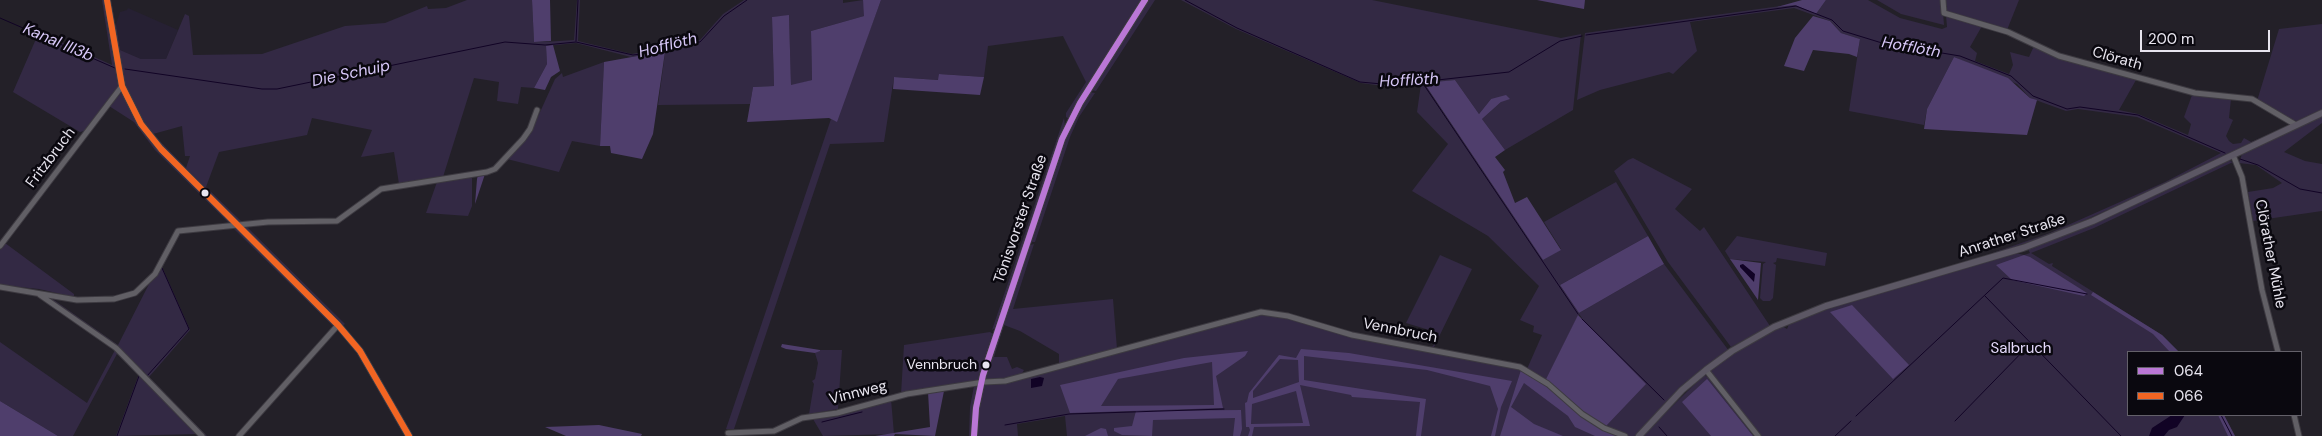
<!DOCTYPE html>
<meta charset="utf-8">
<style>
body{margin:0}
#map{position:relative;width:2322px;height:436px;overflow:hidden;background:#232028;font-family:"DM Sans",sans-serif}
canvas{display:block}
.legend{position:absolute;left:2127px;top:351px;width:175px;height:65px;box-sizing:border-box;background:#0a080f;border:1px solid #636069;margin:0;padding:6px 9px;list-style:none;font-size:15px;color:#e8e5ef}
.legend li{display:flex;align-items:center;gap:10px;height:25px}
.legend b{width:25px;border:1px solid #636069}
.scale{position:absolute;left:2140px;top:30px;width:130px;height:22px;box-sizing:border-box;border:2px solid #e8e5ef;border-top:0;padding-left:6px;font-size:15px;line-height:18px;white-space:nowrap;color:#e8e5ef;-webkit-text-stroke:4px #0a080f;paint-order:stroke}
</style>
<div id="map">
<canvas width="2322" height="436"></canvas>
<ul class="legend">
<li><b style="height:6px;background:#ba77d6"></b>064</li>
<li><b style="height:6px;background:#f26522"></b>066</li>
</ul>
<div class="scale">200 m</div>
</div>
<script>
const c = document.querySelector('canvas').getContext('2d');
c.lineJoin = 'round';
function fillPath(path, color) {
  c.fillStyle = color;
  c.fill(path, 'evenodd');
}
function poly(rows) {
  const path = new Path2D();
  for (const r of rows) {
    path.moveTo(r[0], r[1]);
    for (let i = 2; i < r.length; i += 2) path.lineTo(r[i], r[i + 1]);
  }
  return path;
}
function trace(path, color, width, dash) {
  c.strokeStyle = color;
  c.lineWidth = width;
  c.lineCap = dash ? 'butt' : 'round';
  c.setLineDash(dash || []);
  c.stroke(path);
}
function write(font, color, halo, rows, align = 'center') {
  c.font = font + ' "DM Sans",sans-serif';
  c.lineWidth = 5;
  c.setLineDash([]);
  c.textBaseline = 'middle';
  c.strokeStyle = halo;
  c.fillStyle = color;
  for (const [text, x, y, turn = 0] of rows) {
    c.save();
    c.translate(x, y);
    c.rotate((+turn || 0) * Math.PI / 180);
    c.textAlign = isNaN(turn) ? turn : align;
    if (halo) c.strokeText(text, 0, 0);
    c.fillText(text, 0, 0);
    c.restore();
  }
}
const built = poly([
 [128,8,178,30,166,59,141,59,120,50,116,24,120,12,127,10]
]);
const green = poly([
 [102,0,105,0,119,81,118,88,92,122,84,131,80,132,13,92,39,32,112,65],
 [467,0,532,0,534,42,544,42,574,40,577,0,580,0,578,41,632,54,653,50,667,42,700,40,723,14,744,0,843,0,843,3,863,0,865,12,864,16,811,31,812,80,791,86,789,16,772,17,774,86,753,87,750,104,658,105,666,46,654,53,631,57,576,43,546,46,547,64,534,88,521,87,518,104,497,101,499,82,474,78,443,177,399,184,394,152,361,157,372,130,312,118,307,135,219,152,206,187,243,223,233,219,149,132,127,93,114,29,116,24,120,50,141,59,166,59,185,14,189,16,193,55,262,54,345,26,385,23,427,6,428,9,446,8],
 [182,126,185,156,190,156,186,168,153,134],
 [881,0,1143,0,1069,119,1066,117,1066,113,1086,82,1063,36,988,46,984,77,940,74,939,80,894,77,884,142,830,144,734,429,726,429,831,119,836,121],
 [1148,0,1155,0,1096,91,1090,90],
 [1181,0,1372,0,1561,38,1581,34,1573,110,1505,150,1482,119,1501,102,1491,99,1479,114,1455,80,1424,84,1543,260,1561,249,1544,222,1616,182,1648,236,1560,285,1579,313,1664,264,1729,351,1678,391,1636,436,1067,436,1065,416,1017,424,1018,436,976,436,977,416,983,386,987,384,1008,382,1260,314,1287,317,1308,324,1517,368,1548,385,1582,318,1579,314,1545,381,1527,369,1542,335,1533,332,1534,326,1520,320,1539,286,1488,236,1412,191,1448,144,1417,112,1421,84,1391,87,1361,83,1236,29],
 [1826,0,1868,0,1900,18,1942,29,1947,27,1946,15,1982,26,1970,47,1977,53,1975,61,2009,74,2013,65,2010,52,2029,57,2034,46,2059,58,2136,80,2119,110,2138,114,2188,135,2191,124,2184,117,2192,95,2231,99,2229,118,2233,120,2226,136,2229,141,2233,144,2241,143,2244,138,2251,142,2288,126,2147,193,2055,233,1968,263,1827,302,1967,262,2050,233,2165,182,2221,153,2137,117,2078,109,2066,111,2030,98,2017,84,1954,57,1927,109,1924,125,1849,111,1860,39,1841,33,1830,21,1794,8,1690,22,1697,51,1673,74,1669,72,1600,90,1577,100,1585,33,1795,4,1816,14],
 [1877,0,1942,0,1944,25,1901,14],
 [1944,0,2019,0,2007,30,1946,11],
 [2322,24,2322,110,2297,121,2291,120,2257,101,2279,29],
 [604,62,600,146,572,141,559,172,507,159,531,132,555,79,562,73,563,77],
 [1089,92,1095,93,1079,117,1070,137,1035,242,1032,242,1030,240,1064,138],
 [121,93,124,95,132,112,230,221,229,223,155,150,134,122,109,106],
 [2322,116,2322,123,2284,152,2305,161,2322,164,2322,211,2253,221,2248,192,2273,188,2282,183,2256,165,2239,163,2242,154],
 [1064,118,1065,126,995,328,992,330],
 [1633,158,1692,189,1675,209,1700,231,1704,227,1770,326,1731,347,1668,262,1614,171,1628,160],
 [2227,160,2233,162,2094,228,2031,253,2049,264,2053,263,2052,266,2162,335,2179,352,2128,352,2128,415,2224,415,2235,436,1642,436,1704,375,1711,379,1710,370,1738,350,1782,326,1787,329,1790,322,1855,300,2016,253,2024,255,2030,253,2028,249],
 [472,176,472,206,468,216,426,213,437,182],
 [245,225,345,324,342,326,243,227],
 [232,227,241,231,333,323,334,327],
 [1737,236,1827,253,1825,266,1777,258,1776,262,1773,263,1776,265,1773,298,1770,301,1763,301,1760,298,1763,264,1766,262,1730,259,1725,251],
 [5,243,74,294,74,297,39,289,0,285,0,250],
 [1034,244,1013,309,1113,299,1117,349,1059,364,1059,354,1020,331,1004,325,994,357,1007,357,1012,369,1017,367,1024,370,1021,375,1007,378,985,380,984,377,1030,245],
 [1440,255,1472,269,1433,349,1429,348,1433,346,1439,333,1406,323],
 [162,267,190,330,149,377,207,436,204,436,117,347,52,301,51,298,118,345,149,284],
 [990,332,993,334,979,380,901,394,904,345],
 [0,342,87,403,115,350,112,346,198,434,116,436,139,374,118,352,73,436,58,436,0,401],
 [820,350,842,350,838,409,809,414,814,384,812,381,815,379,818,363,815,353],
 [974,386,977,387,971,436,969,436,970,407],
 [891,399,894,434,823,436,813,419]
]);
const forest = poly([
 [532,0,550,0,551,41,534,42],
 [863,0,881,0,837,122,829,118,747,122,753,87,774,86,772,17,789,15,791,85,812,80,811,31,864,16],
 [1537,0,1585,0,1584,9],
 [1802,0,1826,0,1816,14,1795,5,1777,7],
 [1813,16,1830,21,1841,33,1860,39,1857,57,1849,54,1813,50,1804,71,1784,66,1795,38],
 [553,45,560,71,551,77,545,90,534,88,547,64,546,46],
 [666,45,653,134,642,159,611,153,610,146,600,146,604,62,654,53],
 [1954,57,2008,78,2030,98,2037,100,2027,135,1924,129,1927,109],
 [939,74,984,77,980,95,893,89,894,77,938,80],
 [1455,80,1479,114,1491,99,1506,95,1510,99,1501,102,1482,119,1505,150,1495,157,1505,170,1503,172,1515,203,1527,197,1561,250,1543,260,1424,83],
 [485,174,475,204,477,179,478,175],
 [1648,236,1664,264,1579,313,1560,285],
 [2024,255,2030,257,2087,293,2084,296,2012,280,1996,265],
 [1730,259,1761,263,1758,300],
 [2093,292,2162,335,2179,352,2170,352,2153,334,2091,295],
 [1852,305,1909,365,1893,379,1830,312],
 [1578,315,1646,384,1605,427,1582,413,1545,381],
 [782,344,820,350,820,351,815,353,786,349,781,347],
 [1301,349,1349,353,1512,381,1501,407,1495,436,1491,436,1498,409,1490,386,1427,370,1304,356,1304,380,1426,399,1421,436,1416,436,1420,402,1352,397,1351,395,1300,385,1310,426,1254,427,1252,436,1248,436,1250,430,1249,427,1246,427,1245,403,1247,402,1249,393,1279,355,1296,358],
 [1280,359,1298,360,1299,382,1253,398,1253,391],
 [1296,391,1303,423,1251,424,1252,404],
 [1248,351,1245,356,1216,376,1223,408,1070,413,1060,385,1184,358],
 [1212,362,1214,405,1101,406,1118,379],
 [1521,370,1548,385,1580,415,1621,436,1595,436,1575,427,1568,416,1524,383,1511,407,1534,424,1563,436,1500,436],
 [1707,379,1708,380,1753,436,1711,436,1682,402],
 [944,391,935,436,895,434,894,436,875,436,930,427,928,392],
 [0,401,58,436,0,436],
 [1241,410,1242,429,1240,436,1233,436,1235,418,1153,420,1152,436,1122,435,1114,431,1114,428,1132,426,1136,411],
 [2218,415,2224,415,2235,436,2228,436],
 [599,425,642,434,641,436,566,436,545,427],
 [1101,428,1106,429,1108,436,1085,436]
]);
const water = poly([
 [1743,264,1755,274,1754,282,1740,267,1740,265],
 [1040,377,1044,378,1042,386,1031,388,1031,379],
 [2172,415,2185,415,2177,427,2169,430,2164,436,2149,436,2152,428]
]);
const stream = poly([
 [1185,0,1237,28,1360,82,1393,85,1509,72,1560,41,1582,36],
 [0,18,115,68],
 [1586,35,1796,6,1832,20,1843,31,1882,43,1960,56,2011,76,2033,96,2067,109,2080,107,2138,115,2225,153],
 [576,41,578,0],
 [125,69,262,89,277,89,505,42,545,45,576,42,633,55,641,54,653,51,669,43,700,42,724,16,747,0],
 [1422,82,1578,314],
 [2240,159,2258,165,2300,189,2322,193],
 [1985,296,2121,436],
 [1582,319,1664,400],
 [143,371,147,376,189,329,162,268],
 [2221,415,2232,436],
 [1856,416,2003,278,2087,294],
 [1955,421,2031,343],
 [822,422,862,412],
 [1005,425,1069,414,1224,409],
 [1659,427,1667,436],
 [117,436,139,376],
 [1835,436,1851,421]
]);
const minor = poly([
 [1943,0,1944,13,2008,32,2059,56,2195,93,2252,99,2296,125],
 [2233,155,2242,177,2262,290,2278,352],
 [0,246,122,86],
 [0,287,77,300,114,299,135,293,155,274,178,231,268,222,337,221,381,189,487,172,495,169,523,139,530,129,537,110],
 [40,295,116,348,202,436],
 [1706,370,1758,436],
 [2294,415,2299,436],
 [728,433,774,431,802,418,837,413,907,394,984,382,1005,381,1261,312,1288,316,1352,335,1520,367,1548,384,1582,414,1604,428,1625,436],
 [239,436,338,325]
]);
const major = poly([
 [107,0,122,86,141,124,161,149,338,325,360,351,409,436],
 [974,436,976,408,983,375,1062,139,1080,103,1145,0],
 [1639,436,1682,390,1706,370,1732,351,1774,327,1826,306,2023,248,2093,221,2322,113]
]);
const bus1 = poly([
 [974,436,976,408,983,375,1062,139,1080,103,1145,0]
]);
const bus2 = poly([
 [107,0,122,86,141,124,161,149,338,325,360,351,409,436]
]);
const markers = [
 [205,193,4.5,"#e8e5ef"],
 [986,365,4.5,"#e8e5ef"]
];
const busNames = [
 ["Vennbruch",977,365]
];
const streetNames = [
 ["Clörath",2117,59,16],
 ["Fritzbruch",51,158,-53],
 ["Tönisvorster Straße",1021,219,-71],
 ["Anrather Straße",2012,236,-18],
 ["Clörather Mühle",2270,254,79],
 ["Vennbruch",1400,331,11],
 ["Vinnweg",858,393,-14]
];
const parkNames = [
 ["Salbruch",2021,349]
];
const waterNames = [
 ["Kanal III3b",58,43,23],
 ["Hofflöth",668,46,-14],
 ["Hofflöth",1911,48,10],
 ["Die Schuip",351,74,-12],
 ["Hofflöth",1409,81,-3]
];
fillPath(built, '#262033');
fillPath(green, '#332944');
fillPath(forest, '#4f3e6c');
fillPath(water, '#110325');
trace(stream, '#110325', 1);
trace(minor, '#3d3a41', 7);
trace(major, '#3d3a41', 8);
trace(minor, '#615f65', 5);
trace(major, '#5c5764', 6);
trace(bus1, '#ba77d6', 6);
trace(bus2, '#f26522', 6);
for (const [x, y, r, color] of markers) {
  const dot = new Path2D();
  dot.arc(x, y, r, 0, 2 * Math.PI);
  c.fillStyle = color;
  c.fill(dot);
  trace(dot, '#0a080f', 2);
}
write('14px', '#e8e5ef', '#0a080f', busNames, 'right');
write('15px', '#e8e5ef', '#0a080f', streetNames);
write('15px', '#e6dbfc', '#0a080f', parkNames);
write('italic 16px', '#d8c8f9', '#0a080f', waterNames);
</script>
